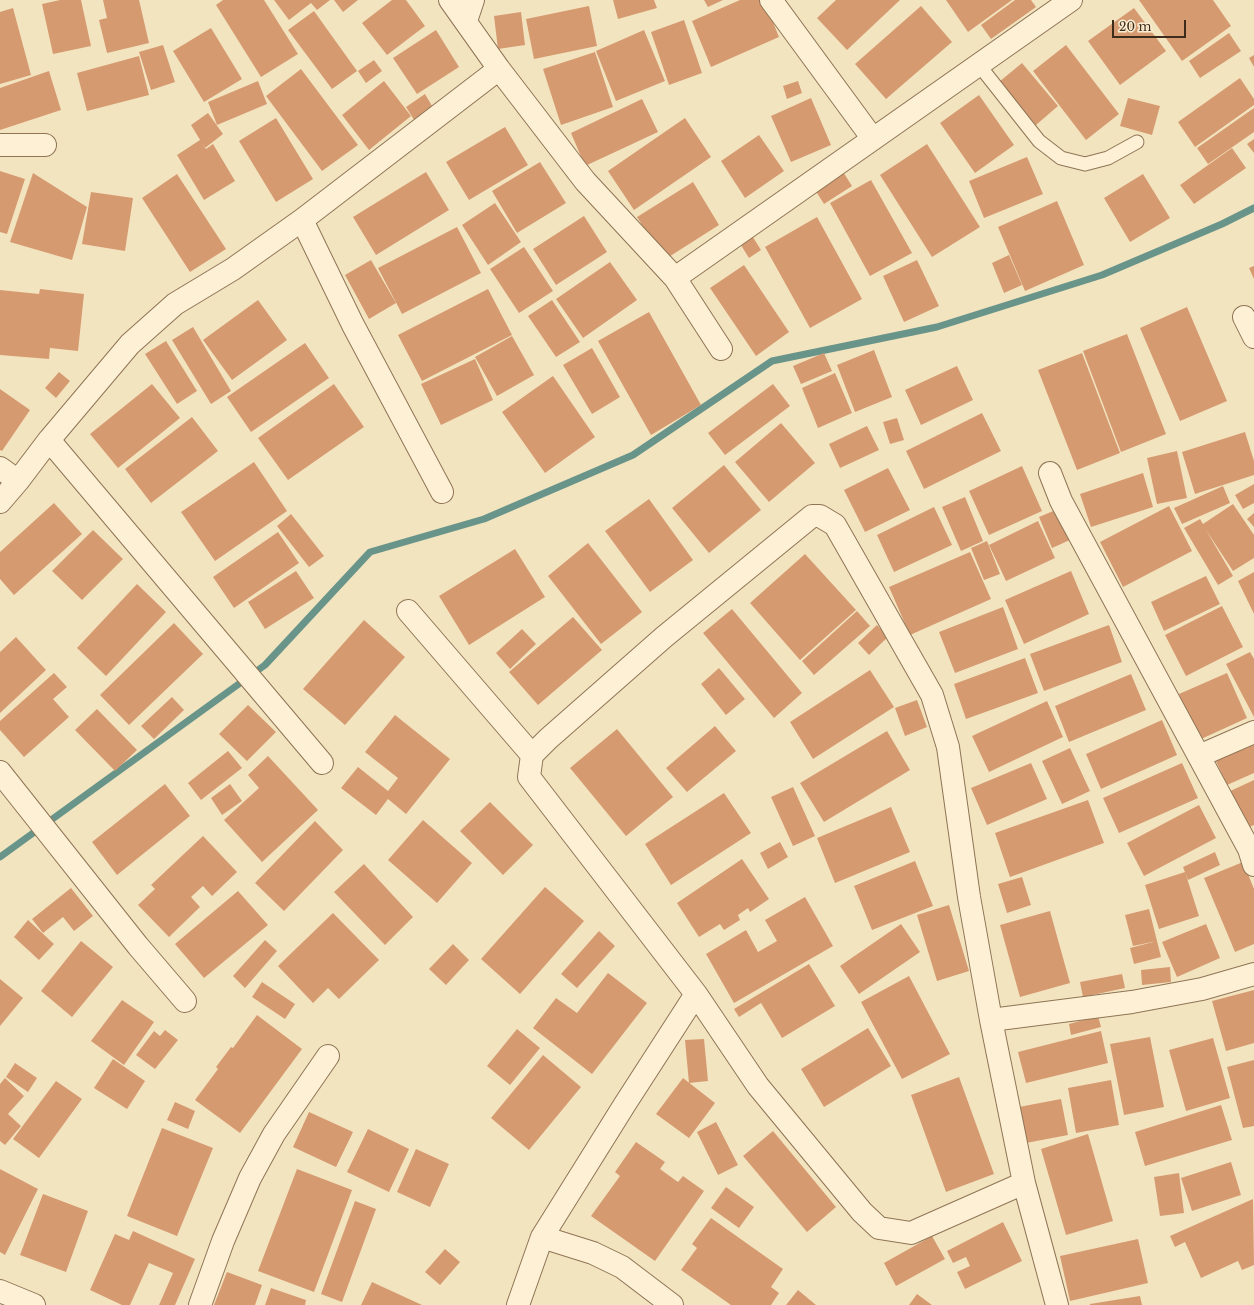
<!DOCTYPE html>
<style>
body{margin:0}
#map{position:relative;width:1254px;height:1305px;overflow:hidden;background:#f3e4c0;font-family:"Libre Baskerville",serif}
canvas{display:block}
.scale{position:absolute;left:1112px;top:20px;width:74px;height:18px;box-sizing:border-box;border:2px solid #3d2b1c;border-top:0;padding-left:5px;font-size:12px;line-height:14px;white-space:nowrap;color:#3d2b1c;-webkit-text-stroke:3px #faedd1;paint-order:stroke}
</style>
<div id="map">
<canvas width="1254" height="1305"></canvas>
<div class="scale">20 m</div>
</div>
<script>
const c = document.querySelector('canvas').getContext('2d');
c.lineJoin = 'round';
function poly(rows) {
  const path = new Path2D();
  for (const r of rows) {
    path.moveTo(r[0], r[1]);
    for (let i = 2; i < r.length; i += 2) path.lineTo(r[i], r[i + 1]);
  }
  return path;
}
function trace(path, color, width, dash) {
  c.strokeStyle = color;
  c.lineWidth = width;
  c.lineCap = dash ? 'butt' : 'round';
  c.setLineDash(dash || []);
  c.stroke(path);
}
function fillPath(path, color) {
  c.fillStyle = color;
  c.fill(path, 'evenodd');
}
const stream = poly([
 [0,857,265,665,370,552,484,519,633,455,772,361,937,327,1102,275,1222,224,1254,208]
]);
const building = poly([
 [60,0,81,0,91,46,53,54,42,4],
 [103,0,139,0,149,43,107,53,99,20,107,18],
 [223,0,264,0,298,54,261,77,216,5],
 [274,0,330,0,317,10,311,3,289,20],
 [334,0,358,0,343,12],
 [392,0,406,0,425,26,387,55,362,23],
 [613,0,654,0,657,8,618,19],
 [704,0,723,0,708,7],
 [740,0,764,0,779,37,711,67,692,21],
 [836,0,900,0,847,50,817,18],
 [946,0,1012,0,968,32],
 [1015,0,1031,0,1036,7,991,39,981,25],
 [1139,0,1213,0,1231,26,1182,61],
 [589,6,597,46,534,59,526,19],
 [921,6,952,42,886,99,855,64],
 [13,8,31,75,0,84,0,12],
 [1134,8,1166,51,1120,85,1088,41],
 [314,11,357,71,332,89,288,30],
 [521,12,525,45,498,49,494,16],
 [684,20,702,73,669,85,651,32],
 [211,28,242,79,204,102,173,51],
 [436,30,459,67,417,94,393,58],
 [644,30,665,81,616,101,596,51],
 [1229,33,1241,51,1200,78,1189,61],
 [163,45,175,82,151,90,139,52],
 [1066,45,1119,114,1086,140,1033,71],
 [595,52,613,107,561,125,543,69],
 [1254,55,1254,67,1249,58],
 [139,56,149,95,87,111,77,73],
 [374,60,382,71,366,83,358,71],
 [1022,63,1058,106,1036,125,999,82],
 [301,69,358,145,322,171,266,96],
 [49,71,61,110,0,130,0,88],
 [1240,78,1254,99,1254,105,1195,147,1178,122],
 [258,81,267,104,217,125,208,102],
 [384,81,411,116,369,150,342,115],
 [798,81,802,93,787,99,783,86],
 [425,94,435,111,416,123,406,107],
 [979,95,1014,145,975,173,940,123],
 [811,98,831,145,791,162,771,116],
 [1128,98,1160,106,1152,135,1120,126],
 [642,99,658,132,585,166,571,133],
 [1254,108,1254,132,1208,164,1197,148],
 [208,113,223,134,205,148,191,125],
 [276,118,313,179,276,202,239,141],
 [685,118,711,157,634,210,608,171],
 [505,127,528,165,469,200,446,162],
 [759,135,784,171,745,198,721,161],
 [1254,139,1254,153,1247,144],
 [200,140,206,149,213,144,235,181,204,200,177,155],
 [927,144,980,227,932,257,880,175],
 [1232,148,1246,168,1194,204,1180,185],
 [1027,157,1043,194,984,218,969,181],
 [540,162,566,203,517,233,492,191],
 [840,167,852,186,824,204,812,185],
 [0,171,25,179,7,234,0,232],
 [426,172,449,210,376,255,353,217],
 [33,173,87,207,72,260,10,242],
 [177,174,226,249,190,272,142,198],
 [1143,174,1170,218,1130,242,1104,198],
 [871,180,912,253,870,276,830,203],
 [693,182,719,225,664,260,637,217],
 [91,192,133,198,125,251,82,244],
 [1057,201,1084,265,1025,291,998,227],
 [495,203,521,242,488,265,462,225],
 [584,216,607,252,556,285,533,249],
 [817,217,862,299,810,328,765,247],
 [457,227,481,273,402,314,378,268],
 [751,234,761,250,749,258,739,242],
 [524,247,553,291,519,313,490,269],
 [1009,255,1022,285,1004,293,992,263],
 [371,260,396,303,369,319,345,275],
 [917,260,939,306,904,322,883,276],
 [610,262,637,300,583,338,556,299],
 [744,265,789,332,756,356,710,288],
 [1254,266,1254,279,1249,268],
 [40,289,84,294,78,351,50,348,49,359,0,355,0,290,39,294],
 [488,289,512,335,422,381,398,335],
 [258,300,287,340,232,380,203,340],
 [552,300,580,342,556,357,528,316],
 [1187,307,1227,401,1180,421,1140,328],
 [649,312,701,405,651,435,598,341],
 [193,327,231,391,211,404,172,340],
 [1127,334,1166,434,1121,452,1083,351],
 [512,336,534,375,497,396,475,357],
 [166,341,197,391,177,404,145,354],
 [305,343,329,378,251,432,227,397],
 [592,348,620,397,592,414,563,365],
 [874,350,892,397,855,412,837,365],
 [824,353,832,371,801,384,793,366],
 [1082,353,1120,453,1077,470,1038,370],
 [475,359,493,400,441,425,421,384],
 [957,366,973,400,921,425,905,390],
 [59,372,70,381,56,398,45,388],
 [835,373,852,413,818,428,802,388],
 [553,376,595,437,545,473,502,412],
 [152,384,180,418,118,468,90,434],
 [334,384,364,427,288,480,258,438],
 [773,384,790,406,725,455,708,433],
 [0,389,30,410,2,451,0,450],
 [982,413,1001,451,924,489,906,451],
 [192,417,218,451,151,503,125,469],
 [897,418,904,440,890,444,883,422],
 [781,423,815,463,769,502,735,462],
 [867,426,879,450,840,468,829,444],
 [1245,432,1254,461,1254,475,1195,494,1182,452],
 [1177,451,1187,498,1157,504,1147,458],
 [254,462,287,511,215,561,181,512],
 [724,465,761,510,709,553,672,508],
 [1022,466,1042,511,989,535,969,491],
 [888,468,910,510,865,532,844,490],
 [1143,473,1153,507,1091,527,1080,494],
 [1254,484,1254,503,1243,509,1235,495],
 [1223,486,1230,503,1182,524,1174,508],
 [965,497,983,541,961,551,942,507],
 [649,499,693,560,650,592,605,531],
 [54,503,82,534,14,595,0,579,0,552],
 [1233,504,1254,535,1254,558,1233,571,1206,530,1233,576,1218,585,1184,528,1200,519,1203,524],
 [1169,506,1192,551,1123,587,1100,542],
 [934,507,952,545,894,572,877,535],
 [1058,509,1070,540,1052,548,1039,517],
 [1254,513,1254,527,1247,519],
 [291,514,324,556,309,567,277,526],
 [1038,521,1055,558,1006,581,989,545],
 [93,530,123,559,82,600,52,571],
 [278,532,299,563,234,608,213,577],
 [987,541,1000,574,984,580,971,548],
 [588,543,642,612,601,644,548,576],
 [515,549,545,597,469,645,439,596],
 [970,552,991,599,910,635,889,587],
 [805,554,856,610,800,660,750,603],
 [296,571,314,598,265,629,248,602],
 [1071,571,1089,614,1024,644,1005,600],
 [1254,572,1254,614,1238,581],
 [1206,576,1220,604,1164,631,1151,602],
 [137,584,166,612,106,676,77,648],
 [1222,606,1243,647,1186,676,1165,635],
 [1003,607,1018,649,955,673,939,632],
 [732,609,802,693,774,718,703,633],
 [857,611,870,626,814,675,802,661],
 [573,617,602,650,538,705,509,672],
 [364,620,405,657,345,725,303,689],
 [174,623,203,654,129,725,100,695],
 [877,625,888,637,869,655,858,643],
 [1109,625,1122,662,1044,691,1030,654],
 [522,629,536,644,510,669,496,653],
 [16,637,46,670,0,713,0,652],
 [1250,652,1254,659,1254,717,1226,664],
 [1025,658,1038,693,966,719,954,684],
 [719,668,745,699,726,715,701,684],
 [870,670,894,707,813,759,790,722],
 [54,673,67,687,53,699,69,717,24,757,0,730,0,721],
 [1227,673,1247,718,1199,740,1179,694],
 [1131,674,1146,710,1069,742,1055,706],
 [172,697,184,710,154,739,141,726],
 [917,700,927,727,905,736,895,708],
 [1047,701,1063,737,989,772,972,736],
 [248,705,276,732,247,761,219,734],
 [97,709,137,750,115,771,75,730],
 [395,715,450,759,406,814,388,799,376,815,341,788,358,767,388,791,398,778,365,752],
 [1162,720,1177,755,1101,789,1086,754],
 [715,726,736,751,687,792,666,768],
 [617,729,673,797,626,836,570,768],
 [887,731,910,770,824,822,800,783],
 [1254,740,1254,773,1227,785,1214,757],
 [1070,748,1090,791,1062,804,1042,761],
 [228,751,242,768,201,800,188,783],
 [268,756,318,810,262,862,224,820,259,788,248,775],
 [1031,763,1047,799,987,825,971,788],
 [1182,763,1198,798,1119,833,1103,798],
 [1254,780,1254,825,1243,830,1226,793],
 [165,784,190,816,117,875,92,842],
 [230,784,242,801,222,815,211,798],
 [793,787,815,836,793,846,771,797],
 [724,793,751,833,671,885,645,844],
 [1088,800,1104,843,1010,877,995,833],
 [490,802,533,845,503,875,460,831],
 [1199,805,1216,838,1144,876,1127,843],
 [891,807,910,852,835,883,817,838],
 [423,820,472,863,437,903,388,860],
 [315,821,343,850,284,911,255,883],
 [203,836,237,872,212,896,203,886,191,897,200,907,169,937,138,905,155,889,151,885],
 [780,842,788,857,768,869,760,853],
 [1215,852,1220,865,1188,880,1183,867],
 [742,859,769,899,750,912,748,908,738,915,740,920,724,930,720,924,699,937,677,903],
 [915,861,933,906,872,930,854,886],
 [1243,862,1254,889,1254,944,1235,952,1204,878],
 [364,864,413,917,385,945,334,892],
 [1185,872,1199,916,1159,929,1145,885],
 [1022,877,1031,905,1007,913,998,884],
 [545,887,584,921,520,994,481,959],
 [71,888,93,916,74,931,63,917,43,933,32,919],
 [238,891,268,925,204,978,175,944],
 [805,897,833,946,734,1003,706,954,746,930,758,952,777,941,765,920],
 [949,905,969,971,937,981,917,915],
 [1149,909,1157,941,1133,946,1125,915],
 [1050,911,1070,983,1020,997,1000,925],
 [333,913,379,960,339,999,328,988,313,1003,278,966],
 [28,920,54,944,39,960,14,937],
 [901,924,920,952,859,994,840,966],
 [1206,924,1220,958,1177,977,1162,942],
 [599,931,615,946,577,988,561,974],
 [265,940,277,951,245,988,233,976],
 [81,941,113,967,72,1017,41,991],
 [1157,941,1161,957,1134,964,1130,948],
 [453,944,469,960,446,985,429,969],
 [809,964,835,1006,782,1038,761,1003,739,1017,734,1009],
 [1170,967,1171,982,1142,985,1141,970],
 [608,973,647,1003,592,1074,533,1028,556,998,577,1013],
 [1122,974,1125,988,1083,997,1080,982],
 [909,976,950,1054,902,1079,861,1002],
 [0,979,23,998,0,1026],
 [262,982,295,1004,285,1019,252,997],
 [1254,990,1254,1043,1226,1051,1212,1001],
 [122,1000,154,1022,124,1065,91,1041],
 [257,1015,302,1049,240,1133,195,1100,218,1069,216,1067,231,1047,233,1048],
 [1098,1016,1101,1027,1071,1035,1069,1024],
 [868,1028,891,1066,824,1107,801,1069],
 [517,1029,540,1048,510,1085,487,1066],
 [165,1030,178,1040,155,1069,136,1055,154,1031,160,1036],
 [1101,1031,1108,1063,1026,1083,1018,1052],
 [1150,1037,1164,1107,1124,1115,1110,1044],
 [1213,1038,1230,1098,1186,1111,1169,1050],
 [704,1039,708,1081,689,1083,685,1040],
 [543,1055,581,1087,529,1150,491,1118],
 [113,1059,145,1081,127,1109,94,1088],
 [1254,1060,1254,1126,1243,1128,1227,1067],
 [15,1063,37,1078,28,1092,6,1077],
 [959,1077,994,1174,946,1192,911,1095],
 [5,1078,24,1096,8,1114,21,1126,5,1145,0,1141,0,1084],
 [683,1078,715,1103,689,1138,656,1114],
 [1111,1080,1119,1125,1076,1133,1068,1088],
 [56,1081,82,1099,39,1158,13,1139],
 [1061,1099,1068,1135,1026,1143,1019,1107],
 [175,1102,195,1111,188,1129,167,1120],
 [1221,1105,1232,1140,1145,1166,1135,1132],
 [309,1112,353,1132,336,1167,293,1147],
 [716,1122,738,1165,718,1175,697,1132],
 [162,1128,213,1148,177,1236,127,1216],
 [368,1129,409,1149,389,1192,347,1172],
 [773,1131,836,1207,807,1232,743,1156],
 [1088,1134,1113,1221,1066,1235,1041,1149],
 [636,1142,665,1162,660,1169,678,1182,683,1176,704,1191,655,1261,591,1216,620,1176,615,1172],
 [416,1149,449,1164,430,1207,397,1192],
 [1231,1162,1241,1195,1192,1211,1181,1178],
 [0,1169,38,1189,5,1255,0,1252],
 [297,1169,352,1190,314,1292,258,1271],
 [1179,1173,1184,1213,1160,1216,1154,1177],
 [726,1187,754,1207,739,1228,711,1208],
 [43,1194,88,1211,66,1272,20,1255],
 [1253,1199,1254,1265,1242,1270,1238,1261,1201,1278,1185,1242,1175,1247,1170,1236],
 [355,1201,376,1209,342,1302,321,1294],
 [711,1218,783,1269,771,1287,779,1293,771,1305,731,1305,681,1270,697,1248,692,1244],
 [1003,1222,1022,1261,965,1289,957,1272,970,1266,966,1257,953,1263,947,1251],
 [133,1231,195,1259,175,1305,159,1305,173,1273,149,1263,130,1305,122,1305,90,1290,115,1234,129,1240],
 [932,1236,945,1259,896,1286,884,1263],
 [1138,1239,1148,1283,1070,1301,1060,1256],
 [445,1249,460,1262,440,1285,425,1272],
 [227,1272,262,1285,255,1305,214,1305],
 [372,1282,422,1305,361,1305],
 [271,1288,306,1300,305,1305,265,1305],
 [798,1290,816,1305,786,1305],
 [917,1294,932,1305,909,1305],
 [1140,1296,1142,1305,1090,1305,1090,1304]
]);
const service = poly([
 [979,65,1039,141,1061,158,1085,164,1108,158,1137,142]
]);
const minor = poly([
 [450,0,499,69,585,181,675,278,721,349],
 [771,0,873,139],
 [466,21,473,0],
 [0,145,45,145],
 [302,220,353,325,442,492],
 [675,278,1071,0],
 [1244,317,1254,337],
 [49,440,322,763],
 [0,468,18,481],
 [1050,473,1061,501,1249,849,1254,865],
 [0,502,18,481,49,440,130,344,175,304,233,269,302,220,499,69],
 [408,611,532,755],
 [1199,756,1254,732],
 [0,772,138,946,185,1001],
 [991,1020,1132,1002,1202,989,1254,974],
 [1024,1183,911,1233,879,1228,862,1212,758,1086,696,994,529,777,532,755,548,739,664,637,812,516,820,516,835,525,932,695,948,747,969,897,991,1020,1024,1183,1057,1305],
 [542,1237,593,1253,622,1267,672,1305],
 [0,1291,34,1305],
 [200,1305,223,1241,250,1178,274,1134,328,1056],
 [518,1305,542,1237,625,1104,696,994]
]);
trace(stream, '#699489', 7);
fillPath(building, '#d69a71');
trace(service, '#8f7455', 15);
trace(minor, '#8f7455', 24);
trace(service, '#fdf0d5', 13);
trace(minor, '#fdf0d5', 22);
</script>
